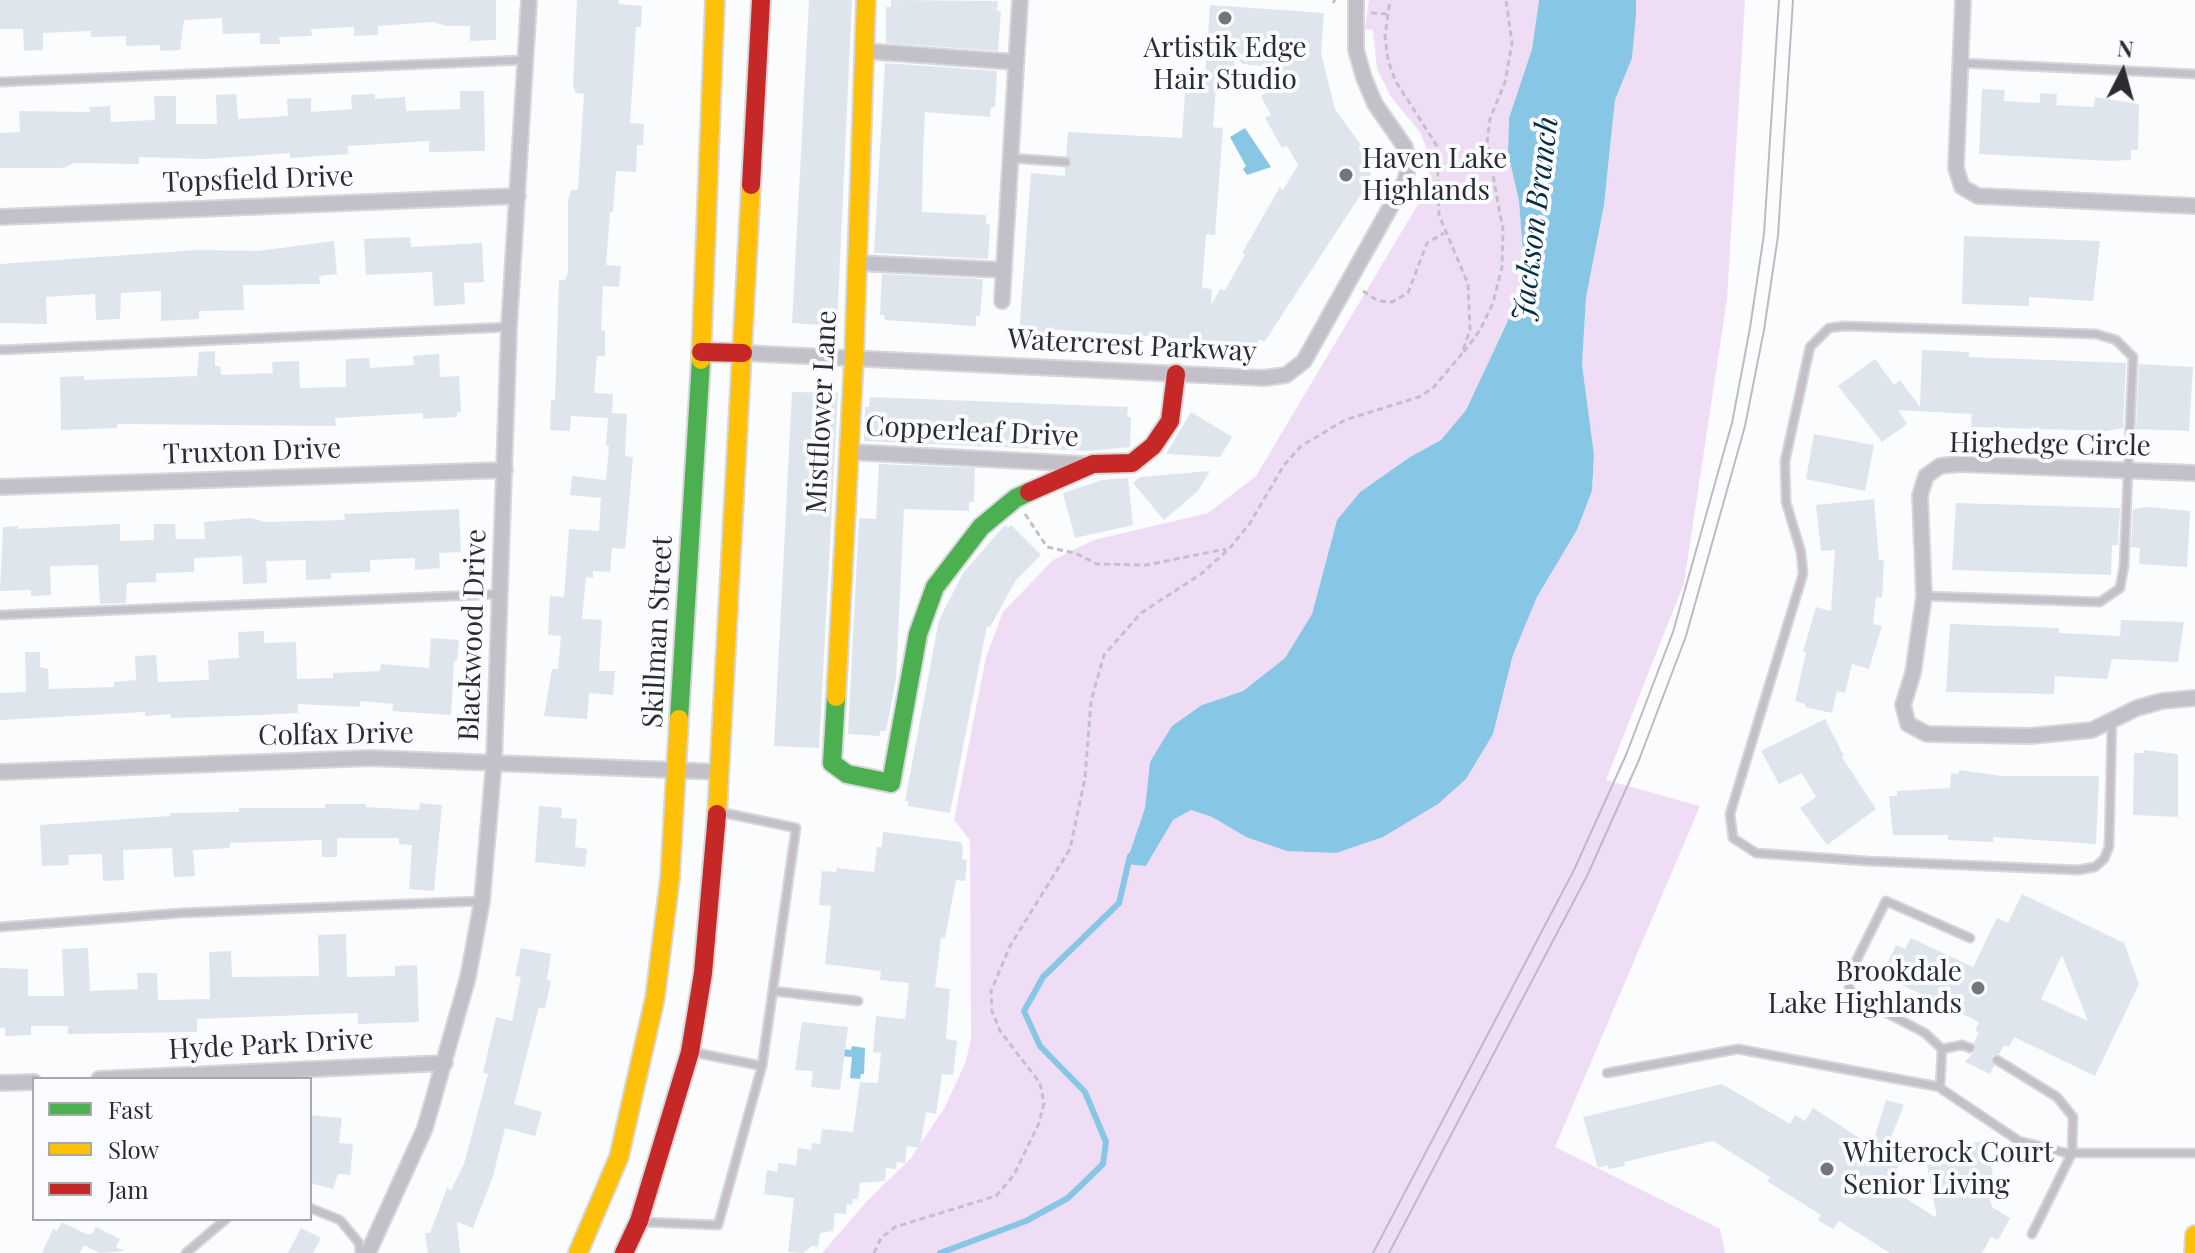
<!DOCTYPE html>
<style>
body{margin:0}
#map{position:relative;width:2195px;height:1253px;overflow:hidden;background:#fbfcfd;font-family:"Playfair Display",serif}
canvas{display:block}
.legend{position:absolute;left:32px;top:1077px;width:280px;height:144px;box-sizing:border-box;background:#fafbfe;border:2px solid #a7a8ad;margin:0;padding:10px 14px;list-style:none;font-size:24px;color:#2b2c33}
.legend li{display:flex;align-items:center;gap:16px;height:40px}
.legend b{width:40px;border:2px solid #a7a8ad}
.north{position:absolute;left:2083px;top:32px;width:80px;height:80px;-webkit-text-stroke:6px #fafbfe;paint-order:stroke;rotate:6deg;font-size:22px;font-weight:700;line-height:32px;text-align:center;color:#2b2c33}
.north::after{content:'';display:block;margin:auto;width:28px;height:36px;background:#2b2c33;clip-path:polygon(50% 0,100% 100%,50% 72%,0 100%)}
</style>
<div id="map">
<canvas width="2195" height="1253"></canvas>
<ul class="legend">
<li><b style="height:10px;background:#4caf50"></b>Fast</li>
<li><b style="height:10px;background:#ffc107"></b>Slow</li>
<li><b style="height:10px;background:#c62828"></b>Jam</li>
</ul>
<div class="north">N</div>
</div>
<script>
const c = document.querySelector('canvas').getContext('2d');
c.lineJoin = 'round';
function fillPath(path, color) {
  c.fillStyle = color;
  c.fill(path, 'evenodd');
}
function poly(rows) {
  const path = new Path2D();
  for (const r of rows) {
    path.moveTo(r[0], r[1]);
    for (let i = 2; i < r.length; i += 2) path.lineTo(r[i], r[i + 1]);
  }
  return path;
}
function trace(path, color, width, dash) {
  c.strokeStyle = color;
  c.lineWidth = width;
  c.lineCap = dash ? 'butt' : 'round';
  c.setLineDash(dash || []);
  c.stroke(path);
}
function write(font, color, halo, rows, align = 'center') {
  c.font = font + ' "Playfair Display",serif';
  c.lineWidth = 8;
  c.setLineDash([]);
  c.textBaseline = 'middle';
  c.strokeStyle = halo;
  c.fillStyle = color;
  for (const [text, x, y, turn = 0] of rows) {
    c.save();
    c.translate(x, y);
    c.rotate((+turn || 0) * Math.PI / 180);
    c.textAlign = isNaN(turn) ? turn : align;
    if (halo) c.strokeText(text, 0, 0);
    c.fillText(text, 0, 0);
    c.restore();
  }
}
const green = poly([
 [1369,0,1539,0,1532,49,1509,118,1508,153,1519,201,1524,266,1511,314,1466,410,1441,440,1410,457,1360,492,1337,520,1312,614,1285,658,1243,691,1202,705,1150,762,1145,808,1127,863,1146,866,1173,820,1191,810,1212,817,1246,837,1493,734,1513,655,1537,597,1577,530,1592,491,1594,455,1582,364,1586,298,1604,205,1615,100,1632,58,1636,0,1745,0,1727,299,1684,583,1606,780,1700,806,1555,1147,1720,1229,1725,1253,822,1253,869,1199,911,1158,945,1107,966,1061,971,1039,970,840,954,820,986,657,1003,612,1053,560,1094,540,1208,513,1256,476,1417,206,1428,176,1430,157,1420,132,1391,97,1377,69,1373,30,1365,29]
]);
const water = poly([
 [1539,0,1636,0,1636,15,1632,58,1615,100,1604,205,1586,298,1582,364,1594,455,1592,491,1577,530,1537,597,1513,655,1493,734,1466,779,1438,804,1383,837,1336,853,1287,851,1246,837,1212,817,1191,810,1173,820,1146,866,1126,864,1145,808,1150,762,1172,726,1202,705,1243,691,1285,658,1312,614,1337,520,1360,492,1410,457,1441,440,1466,410,1511,314,1524,266,1519,201,1508,153,1509,118,1532,49],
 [1245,128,1271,167,1247,175,1243,169,1246,166,1230,137],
 [852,1046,865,1048,864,1074,861,1074,860,1079,850,1078,852,1057,841,1056,842,1049,851,1050]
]);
const stream = poly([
 [940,1253,1026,1221,1068,1198,1103,1164,1106,1142,1085,1092,1040,1046,1024,1011,1043,977,1119,903,1130,856]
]);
const building = poly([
 [0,0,496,0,496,40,470,41,470,26,446,26,433,22,378,26,378,35,354,36,354,27,311,29,312,36,279,37,280,44,260,44,260,33,223,34,222,18,184,20,180,50,160,51,160,45,126,46,126,36,91,37,91,31,43,33,43,50,24,51,23,29,0,29],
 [577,0,619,0,619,4,642,6,641,27,636,27,630,123,644,124,643,145,637,145,636,172,616,171,613,212,610,212,606,265,621,266,619,287,603,286,601,330,605,331,605,356,597,356,594,393,613,394,612,413,627,414,625,456,633,457,625,549,612,548,610,572,593,571,593,578,586,577,582,619,602,620,599,671,615,671,613,695,589,693,587,719,544,716,552,669,558,669,561,636,548,635,550,596,564,597,569,529,599,531,601,498,570,495,572,476,606,480,609,446,606,445,608,418,571,416,570,431,550,430,551,400,555,400,559,280,565,280,568,271,568,201,571,190,578,190,584,94,576,93,573,85],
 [809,0,852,0,837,326,792,323],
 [891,0,998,1,997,11,1001,11,998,51,886,43,886,7,891,7],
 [1210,5,1324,13,1321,53,1335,109,1374,163,1367,185,1265,341,1258,340,1258,344,1046,329,1045,336,1019,334,1031,173,1065,176,1065,168,1072,162,1066,156,1068,132,1182,138,1186,77,1205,78],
 [1235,52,1242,64,1263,66,1275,88,1261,96,1271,115,1265,118,1282,148,1287,146,1298,165,1283,190,1280,187,1242,253,1245,255,1225,290,1220,289,1211,306,1212,289,1202,288,1206,234,1215,235,1223,128,1213,127,1216,87,1233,88],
 [885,63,997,71,995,107,991,107,990,117,925,112,923,155,922,212,986,215,986,224,990,225,988,259,874,253],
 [1982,89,2005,90,2004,101,2040,103,2040,93,2057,94,2056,105,2094,107,2095,97,2139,104,2138,150,2131,150,2131,160,2109,161,1979,154],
 [460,91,484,91,485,151,429,152,429,141,348,146,348,154,290,158,290,153,207,159,139,157,139,164,74,163,63,168,0,168,0,133,20,132,19,111,90,112,89,107,110,106,111,122,155,120,154,96,176,96,176,124,217,124,216,95,236,94,238,119,288,116,287,99,311,98,311,112,352,109,351,95,375,94,375,99,405,97,406,111,460,109],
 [1964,236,2100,241,2093,301,2029,297,2029,306,1962,304],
 [410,237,411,247,482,243,484,282,464,283,465,304,434,306,432,272,366,275,364,239],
 [334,241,337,274,319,276,320,284,243,285,244,310,199,311,199,319,161,321,161,291,121,293,120,319,96,320,95,294,46,297,47,324,0,323,0,264,198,250,258,251],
 [882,274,983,279,980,316,976,316,976,326,885,320,884,315,880,315],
 [1922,350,1969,352,1969,357,2126,363,2123,428,2107,431,1971,427,1972,414,1898,410,1907,424,1882,442,1838,386,1875,359,1894,385,1900,380,1920,407],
 [215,351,215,366,220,366,221,375,273,373,272,362,299,361,300,388,346,387,346,359,369,358,370,368,414,365,413,356,439,354,440,377,459,376,461,412,457,413,457,417,423,419,423,413,335,418,336,426,117,424,117,428,61,430,60,377,84,376,84,380,197,376,199,352],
 [2139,364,2193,367,2189,431,2136,429],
 [792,392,838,393,819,748,774,746],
 [870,397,1128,407,1127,417,1131,417,1130,447,1088,451,864,441,865,407,869,407],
 [1191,412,1232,437,1220,457,1166,454],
 [1814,434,1874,445,1865,491,1806,479],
 [879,464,975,468,974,502,969,502,969,511,904,509,896,679,886,731,880,731,880,736,848,734,859,518,876,519],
 [1210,471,1198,491,1164,520,1133,483,1140,477],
 [1128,478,1133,525,1075,538,1063,493,1102,480],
 [1874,499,1879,560,1884,560,1882,598,1876,597,1873,624,1882,626,1869,669,1852,664,1845,693,1837,691,1832,713,1805,707,1805,704,1795,701,1806,653,1803,652,1816,607,1831,611,1835,550,1821,551,1816,505],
 [1956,503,2120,508,2118,545,2112,545,2111,575,1952,570],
 [2150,507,2190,511,2187,567,2139,564,2140,548,2131,547,2133,509],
 [459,509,461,552,439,553,440,568,415,570,415,558,370,560,370,572,331,573,331,579,306,580,306,560,266,561,267,583,243,584,242,556,194,558,194,572,156,573,156,582,127,583,126,603,100,604,98,565,50,566,51,595,31,596,31,590,0,591,3,527,18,526,18,529,120,524,120,541,154,540,154,524,175,524,176,539,205,539,204,522,251,518,265,522,345,520,344,514],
 [1005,525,1008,528,1011,525,1041,555,1016,580,990,627,987,626,950,813,908,806,908,801,905,801,939,620,963,573],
 [2121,620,2184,622,2178,662,2112,659,2107,679,2055,676,2054,694,1946,692,1950,624,2059,628,2059,633,2120,636],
 [264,631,264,643,296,642,297,679,333,678,333,673,380,671,381,664,429,668,431,638,459,640,457,661,454,661,451,715,392,711,393,704,360,701,360,707,298,704,298,713,260,715,171,718,171,714,145,716,145,712,0,720,0,693,26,692,25,652,40,652,40,667,48,669,49,689,114,687,114,682,136,680,135,656,156,655,158,682,209,680,208,660,239,658,238,632],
 [1825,719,1844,756,1842,757,1876,809,1827,845,1800,808,1816,797,1802,773,1779,784,1761,751],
 [2144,750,2178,754,2178,817,2133,815,2134,753,2144,753],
 [1959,770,2002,776,2099,776,2096,844,1993,837,1993,842,1948,840,1948,835,1893,835,1889,796,1897,796,1897,791,1950,788,1951,773,1959,774],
 [420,803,442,805,434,891,409,889,412,845,399,844,399,838,337,838,337,857,322,857,322,840,230,843,230,848,193,850,195,876,174,877,172,848,123,850,124,880,103,881,102,854,68,855,69,865,42,866,40,825,170,816,170,813,239,812,239,808,325,808,325,804,366,804,366,807,419,810],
 [539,806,562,808,561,818,577,819,575,847,587,849,585,867,535,862],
 [883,832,961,842,963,847,962,859,967,860,965,881,956,880,945,938,941,938,935,987,950,989,946,1039,957,1041,953,1075,942,1074,936,1114,926,1112,920,1148,907,1146,905,1163,897,1162,896,1169,886,1168,885,1181,860,1183,858,1199,853,1199,852,1205,847,1204,846,1214,835,1213,833,1231,820,1233,818,1247,812,1246,803,1253,788,1252,794,1198,764,1194,767,1170,777,1172,778,1163,796,1165,798,1148,811,1150,812,1143,820,1144,822,1129,853,1132,860,1082,878,1083,881,1053,873,1052,876,1016,905,1019,909,983,880,980,881,971,825,964,831,906,819,905,822,871,836,872,837,868,874,872,877,847,882,847],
 [2022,894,2124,943,2139,984,2095,1076,2014,1037,2009,1047,2004,1045,1999,1054,1992,1056,1994,1066,1990,1074,1965,1062,1976,1050,1974,1043,1979,1032,1975,1031,1979,1022,1891,980,1897,969,1887,964,1896,945,1905,949,1911,938,1973,967,1997,918,2008,923],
 [2062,955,2088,1021,2041,999],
 [346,934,347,977,395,976,395,966,417,965,419,1022,358,1024,358,1013,197,1019,197,1032,68,1034,68,1026,31,1026,31,1035,5,1036,5,1028,0,1028,0,968,28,969,28,996,64,996,62,949,88,948,90,991,138,989,137,973,157,973,158,1000,210,999,209,952,231,951,232,977,319,976,318,935],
 [521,948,551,954,547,980,551,981,545,1009,539,1007,514,1104,542,1112,535,1136,505,1128,493,1176,473,1228,457,1222,460,1253,428,1253,425,1233,430,1233,447,1188,451,1190,464,1164,488,1074,483,1073,496,1017,512,1021,521,977,515,976],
 [802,1022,848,1027,840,1090,811,1087,813,1071,795,1070],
 [1722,1084,1790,1124,1795,1115,1805,1121,1813,1108,1872,1146,1886,1100,1904,1105,1884,1154,1900,1164,1886,1186,1937,1218,1925,1155,1985,1140,1993,1175,1984,1177,1992,1207,2010,1218,1998,1240,1991,1237,1982,1253,1890,1253,1839,1221,1833,1229,1818,1220,1821,1215,1767,1181,1770,1177,1713,1141,1624,1162,1625,1166,1609,1169,1608,1165,1598,1168,1583,1117],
 [310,1115,342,1118,339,1143,353,1144,350,1175,338,1174,333,1189,310,1183],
 [62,1222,86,1234,92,1234,96,1227,120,1239,116,1247,125,1251,100,1253,84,1245,80,1253,42,1253,53,1229,57,1231],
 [301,1228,321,1238,313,1253,288,1253]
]);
const path = poly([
 [1333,3,1335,0],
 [1371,13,1387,14],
 [1363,291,1378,301,1392,302,1408,293,1427,243,1444,233],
 [1464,352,1480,330,1493,303,1502,267,1503,230,1487,142,1490,119,1505,82,1512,43,1506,0],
 [1025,514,1047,547,1075,553,1097,564,1146,565,1226,549],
 [874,1253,881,1238,895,1227,996,1196,1014,1175,1039,1123,1044,1103,1040,1083,1000,1031,992,1011,991,991,1010,946,1070,849,1085,778,1091,701,1104,655,1141,613,1201,574,1229,549,1250,523,1284,465,1301,446,1345,420,1419,397,1433,388,1461,355,1470,330,1468,284,1439,215,1437,146,1395,80,1388,60,1385,36,1390,0]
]);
const lane = poly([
 [1960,63,2195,74],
 [0,82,524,60],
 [1010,158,1066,162],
 [0,350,509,327],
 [1924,596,2100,602,2120,588,2124,566,2133,357,2116,340,2096,334,1844,326,1829,328,1810,347,1785,461,1786,502,1801,552,1803,574,1730,814,1733,838,1756,853,1867,861,2078,870,2095,867,2104,859,2109,847,2112,721],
 [0,615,500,594],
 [0,927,181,913,481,901],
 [1970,938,1886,901,1851,971,1849,989,1860,999,1925,1033,1942,1049,1940,1088,2019,1141,2066,1153,2195,1153],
 [773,991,858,1001],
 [1942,1049,1962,1045,1970,1048],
 [692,1052,762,1066],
 [1997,1060,2057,1097,2073,1117,2072,1153,2032,1234],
 [1607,1073,1738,1049,1940,1087],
 [310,1208,340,1220,359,1243,360,1253],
 [642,1222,718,1225,762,1066,796,828,720,812],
 [186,1253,226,1219]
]);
const street = poly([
 [1963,0,1956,168,1962,187,1978,196,2195,206],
 [864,51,1016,62],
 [0,217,518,196],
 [856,263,1004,270],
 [1002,301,1020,0],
 [743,353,1264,378,1286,375,1304,361,1405,181,1409,164,1405,147,1375,104,1364,78,1356,50,1356,0],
 [849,452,1084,464],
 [2195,473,1959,464,1940,466,1926,476,1920,495,1924,596,1913,673,1903,705,1908,724,1927,734,2030,736,2092,730,2137,708,2162,701,2195,698],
 [0,487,505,470],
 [0,772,371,758,721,772],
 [99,1079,445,1063],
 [0,1083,34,1082],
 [368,1253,425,1128,468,977,482,901,494,761,509,327,529,0]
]);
const fast = poly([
 [836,697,832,763,847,774,891,783,918,634,935,587,981,527,1016,498,1029,492],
 [679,719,701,360]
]);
const slow = poly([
 [701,360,715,0],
 [836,697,854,358,866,0],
 [717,814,751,185],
 [578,1253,619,1157,655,998,670,878,679,719],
 [2194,1253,2195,1235]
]);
const jam = poly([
 [751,185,761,0],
 [701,352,743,353],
 [1029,492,1093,464,1132,463,1153,446,1170,421,1176,374],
 [624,1253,639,1221,690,1052,703,973,717,814]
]);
const tram = poly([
 [1373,1253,1574,870,1626,755,1673,632,1732,423,1750,328,1764,234,1779,0],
 [1389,1253,1587,876,1639,760,1686,636,1745,426,1764,330,1778,236,1793,0]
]);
const markers = [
 [1225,18,8,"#74757a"],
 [1346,175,8,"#74757a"],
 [1978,988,8,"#74757a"],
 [1827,1169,8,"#74757a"]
];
const poiNames = [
 ["Artistik Edge",1225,48,"center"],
 ["Hair Studio",1225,80,"center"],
 ["Haven Lake",1362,159],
 ["Highlands",1362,191],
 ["Brookdale",1962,972,"right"],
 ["Lake Highlands",1962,1004,"right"],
 ["Whiterock Court",1843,1153],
 ["Senior Living",1843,1185]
];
const streetNames = [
 ["Topsfield Drive",258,180,-2],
 ["Watercrest Parkway",1132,346,3],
 ["Mistflower Lane",822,412,-87],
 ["Copperleaf Drive",972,432,3],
 ["Highedge Circle",2050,445,1],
 ["Truxton Drive",252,452,-2],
 ["Skillman Street",658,632,-87],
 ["Blackwood Drive",473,635,-88],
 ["Colfax Drive",336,735,-1],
 ["Hyde Park Drive",271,1045,-3]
];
const waterNames = [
 ["Jackson Branch",1536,219,-83]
];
fillPath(green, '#efddf5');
fillPath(water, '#88c6e6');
trace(stream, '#88c6e6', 6);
fillPath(building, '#dfe5ed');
trace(lane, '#d6d7d9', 11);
trace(street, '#d6d7d9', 18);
trace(fast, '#d6d7d9', 22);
trace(slow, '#d6d7d9', 22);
trace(jam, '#d6d7d9', 22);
trace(path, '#c3c1c8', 3, [6, 4]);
trace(lane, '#c3c0ca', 7);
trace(street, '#c3c0ca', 14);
trace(fast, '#4caf50', 18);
trace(slow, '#ffc107', 18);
trace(jam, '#c62828', 18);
trace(tram, '#bbbbc1', 2);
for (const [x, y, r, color] of markers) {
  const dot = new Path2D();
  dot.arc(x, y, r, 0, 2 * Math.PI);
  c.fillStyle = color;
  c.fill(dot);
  trace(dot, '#fafbfe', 3);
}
write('28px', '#2b2c33', '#fafbfe', poiNames, 'left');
write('28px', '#2b2c33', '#fafbfe', streetNames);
write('italic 30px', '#042d40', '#fafbfe', waterNames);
</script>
